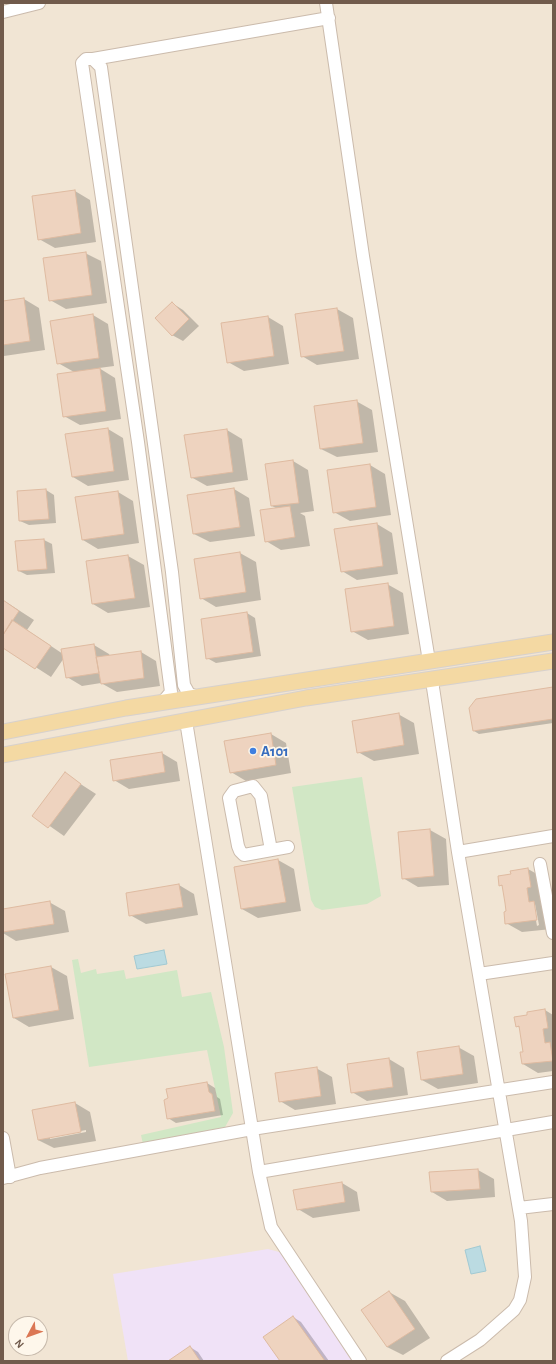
<!DOCTYPE html>
<style>
body{margin:0}
#map{position:relative;width:556px;height:1364px;overflow:hidden;background:#faf3e5;font-family:"Alegreya Sans",sans-serif}
canvas{display:block}
.frame{position:absolute;inset:0;border:4px solid #715b4c;pointer-events:none}
.north{position:absolute;left:8px;top:1316px;width:40px;height:40px;box-sizing:border-box;background:#fef7eb;border:1px solid #c6b9ab;border-radius:50%;rotate:229deg;font-size:11px;font-weight:700;line-height:16px;text-align:center;color:#715b4c}
.north::after{content:'';display:block;margin:auto;width:14px;height:18px;background:#db7754;clip-path:polygon(50% 0,100% 100%,50% 72%,0 100%)}
</style>
<div id="map">
<canvas width="556" height="1364"></canvas>
<div class="frame"></div>
<div class="north">N</div>
</div>
<script>
const c = document.querySelector('canvas').getContext('2d');
c.lineJoin = 'round';
function fillPath(path, color) {
  c.fillStyle = color;
  c.fill(path, 'evenodd');
}
function poly(rows) {
  const path = new Path2D();
  for (const r of rows) {
    path.moveTo(r[0], r[1]);
    for (let i = 2; i < r.length; i += 2) path.lineTo(r[i], r[i + 1]);
  }
  return path;
}
function trace(path, color, width, dash) {
  c.strokeStyle = color;
  c.lineWidth = width;
  c.lineCap = dash ? 'butt' : 'round';
  c.setLineDash(dash || []);
  c.stroke(path);
}
function write(font, color, halo, rows, align = 'center') {
  c.font = font + ' "Alegreya Sans",sans-serif';
  c.lineWidth = 3.5;
  c.setLineDash([]);
  c.textBaseline = 'middle';
  c.strokeStyle = halo;
  c.fillStyle = color;
  for (const [text, x, y, turn = 0] of rows) {
    c.save();
    c.translate(x, y);
    c.rotate((+turn || 0) * Math.PI / 180);
    c.textAlign = isNaN(turn) ? turn : align;
    if (halo) c.strokeText(text, 0, 0);
    c.fillText(text, 0, 0);
    c.restore();
  }
}
const residential = poly([
 [3,3,553,3,553,1361,3,1361],
 [16,1324,40,1324,40,1348,16,1348]
]);
const education = poly([
 [268,1249,283,1253,355,1361,128,1361,113,1274]
]);
const green = poly([
 [362,777,381,896,367,904,322,910,315,907,311,900,292,787],
 [78,959,81,973,96,969,97,974,124,970,126,979,177,970,182,997,211,992,224,1047,233,1113,225,1127,143,1144,141,1135,221,1117,207,1050,89,1067,72,960]
]);
const water = poly([
 [164,950,167,964,137,969,134,956,164,950],
 [480,1246,486,1271,471,1274,465,1250,480,1246]
]);
const shadow = poly([
 [75,191,90,200,96,242,55,248,39,239],
 [85,253,101,261,107,303,66,309,50,300],
 [24,299,39,308,45,350,4,356,3,302],
 [172,303,183,310,199,326,183,341,172,335],
 [337,309,353,318,359,359,317,365,302,356],
 [93,315,108,324,114,366,99,368,115,378,121,419,80,425,64,416,74,372,58,363],
 [268,317,283,326,289,364,244,371,228,362],
 [356,401,372,410,378,452,337,457,321,449],
 [108,429,123,438,129,480,88,486,73,477],
 [227,430,242,439,248,480,207,486,191,477],
 [293,461,308,470,314,511,300,513,305,516,310,546,281,550,266,541,278,509,272,506],
 [370,465,385,474,391,515,350,521,334,512],
 [234,489,249,498,255,536,210,542,194,534],
 [46,490,54,495,56,523,29,525,20,521],
 [118,492,133,501,139,543,98,549,83,540],
 [377,524,392,533,398,574,357,580,342,571],
 [44,540,52,544,55,573,27,575,19,571,16,542],
 [240,553,256,562,261,600,216,607,201,598,195,560],
 [128,556,144,565,150,607,108,613,93,604],
 [387,584,403,593,409,634,368,640,352,631],
 [3,600,34,620,27,630,63,654,94,645,109,654,110,656,141,652,156,661,160,686,117,692,101,683,82,686,67,677,64,658,51,677,3,646],
 [247,613,255,618,261,656,216,663,207,658],
 [553,688,553,723,479,734,474,731],
 [398,714,414,723,419,754,374,761,358,752],
 [271,734,286,743,291,773,246,781,231,772],
 [162,753,177,762,180,781,129,789,114,780],
 [65,774,96,794,64,836,34,815],
 [430,830,446,839,449,885,418,887,403,878],
 [278,860,294,869,301,911,258,918,242,909,235,867],
 [528,869,544,878,552,929,522,932,506,923,508,912,504,887,500,885],
 [533,904,535,904,539,925,537,926],
 [179,885,194,894,198,915,146,924,130,915],
 [49,902,65,911,69,932,16,941,3,933,3,910],
 [51,967,67,976,74,1019,29,1027,14,1018],
 [545,1010,553,1015,553,1071,538,1073,523,1064,524,1053,520,1028,517,1026,528,1015],
 [458,1047,474,1056,478,1083,438,1089,422,1080],
 [389,1059,404,1068,408,1095,367,1101,352,1092],
 [316,1068,332,1077,336,1104,295,1110,280,1101],
 [207,1083,215,1088,217,1097,220,1099,223,1115,176,1123,168,1118,168,1090],
 [75,1103,90,1112,96,1141,54,1148,38,1140],
 [86,1130,86,1132,50,1139,50,1137],
 [478,1170,494,1179,495,1197,447,1201,432,1192,430,1173],
 [342,1183,357,1192,360,1211,313,1218,298,1209],
 [389,1292,405,1301,430,1338,403,1355,387,1347],
 [293,1317,301,1322,329,1361,281,1361],
 [190,1347,198,1352,204,1361,170,1361]
]);
const building = poly([
 [75,190,81,233,38,240,32,196,75,190],
 [86,252,92,295,49,301,43,258,86,252],
 [24,298,30,341,3,345,3,301,24,298],
 [172,302,189,319,172,336,155,318,172,302],
 [337,308,344,351,301,357,295,314,337,308],
 [93,314,99,358,57,364,50,321,93,314],
 [268,316,274,356,227,363,221,323,268,316],
 [100,368,106,411,63,417,57,374,100,368],
 [357,400,363,443,320,449,314,406,357,400],
 [108,428,114,471,72,477,65,434,108,428],
 [227,429,233,472,191,478,184,435,227,429],
 [293,460,299,503,271,506,265,464,293,460],
 [370,464,376,507,333,513,327,470,370,464],
 [234,488,240,527,193,534,187,495,234,488],
 [46,489,49,519,19,521,17,491,46,489],
 [118,491,124,534,82,540,75,497,118,491],
 [290,506,295,537,265,542,260,510,290,506],
 [377,523,383,566,341,572,334,529,377,523],
 [44,539,47,569,18,571,15,541,44,539],
 [240,552,246,592,200,599,194,559,240,552],
 [128,555,135,598,92,604,86,561,128,555],
 [388,583,394,626,351,632,345,589,388,583],
 [3,600,19,611,3,635,3,600],
 [247,612,253,652,206,659,201,619,247,612],
 [12,620,51,646,35,669,3,648,3,635,12,620],
 [94,644,99,673,66,678,61,649,94,644],
 [141,651,144,678,101,684,96,657,141,651],
 [553,687,553,719,473,731,469,708,476,699,553,687],
 [399,713,404,745,357,753,352,721,399,713],
 [271,733,276,765,230,773,224,741,271,733],
 [162,752,165,772,113,781,110,760,162,752],
 [65,772,81,784,48,828,32,816,65,772],
 [430,829,434,876,402,879,398,832,430,829],
 [278,859,286,902,241,909,234,867,278,859],
 [528,868,531,887,527,888,529,902,534,901,537,920,505,924,504,912,506,911,505,903,502,885,499,886,498,876,511,874,510,871,528,868],
 [179,884,183,907,129,916,126,893,179,884],
 [50,901,54,924,3,932,3,909,50,901],
 [51,966,59,1010,13,1018,5,974,51,966],
 [545,1009,548,1028,543,1029,545,1043,550,1042,553,1061,522,1064,520,1052,523,1052,519,1026,516,1027,514,1017,527,1015,527,1012,545,1009],
 [459,1046,463,1074,421,1080,417,1052,459,1046],
 [389,1058,393,1087,351,1093,347,1064,389,1058],
 [317,1067,321,1096,279,1102,275,1073,317,1067],
 [207,1082,209,1092,212,1094,215,1111,167,1119,164,1100,168,1098,166,1089,207,1082],
 [75,1102,81,1132,38,1140,32,1110,75,1102],
 [478,1169,480,1189,431,1192,429,1172,478,1169],
 [342,1182,345,1202,297,1210,293,1190,342,1182],
 [389,1291,415,1329,387,1347,361,1310,389,1291],
 [293,1316,325,1361,280,1361,263,1337,293,1316],
 [190,1346,200,1361,168,1361,190,1346]
]);
const minor = poly([
 [326,3,363,256,429,661],
 [3,12,39,3],
 [93,59,329,18],
 [432,681,458,852,521,1221,525,1277,520,1300,514,1310,480,1340,447,1361],
 [162,703,171,692,138,442,82,63,86,59,93,59,101,67,172,572,184,685,189,694,198,697],
 [186,721,259,1172,271,1227,360,1361],
 [271,850,261,796,253,786,234,791,229,798,238,846,240,851,244,855,288,847],
 [458,852,553,836],
 [540,864,553,933],
 [479,974,553,963],
 [3,1138,10,1177],
 [259,1172,553,1122],
 [3,1178,40,1168,252,1129,553,1082],
 [519,1208,553,1204]
]);
const major = poly([
 [3,732,126,708,553,642],
 [3,755,306,698,553,661]
]);
const markers = [
 [253,751,4,"#3f7fe0"]
];
const shopNames = [
 ["A101",261,751]
];
fillPath(residential, '#f1e5d4');
fillPath(education, '#f0e2f7');
fillPath(green, '#d1e7c5');
fillPath(water, '#bbdbe2');
trace(water, '#a2cad3', 1);
fillPath(shadow, '#0003');
fillPath(building, '#eed3bf');
trace(building, '#dfbba1', 1);
trace(minor, '#cbbbac', 14);
trace(major, '#d7d1cd', 17);
trace(minor, '#fff', 12);
trace(major, '#f4d9a3', 15);
for (const [x, y, r, color] of markers) {
  const dot = new Path2D();
  dot.arc(x, y, r, 0, 2 * Math.PI);
  c.fillStyle = color;
  c.fill(dot);
  trace(dot, '#fef7eb', 1.5);
}
write('bold 15px', '#366cbe', '#fef7eb', shopNames, 'left');
</script>
